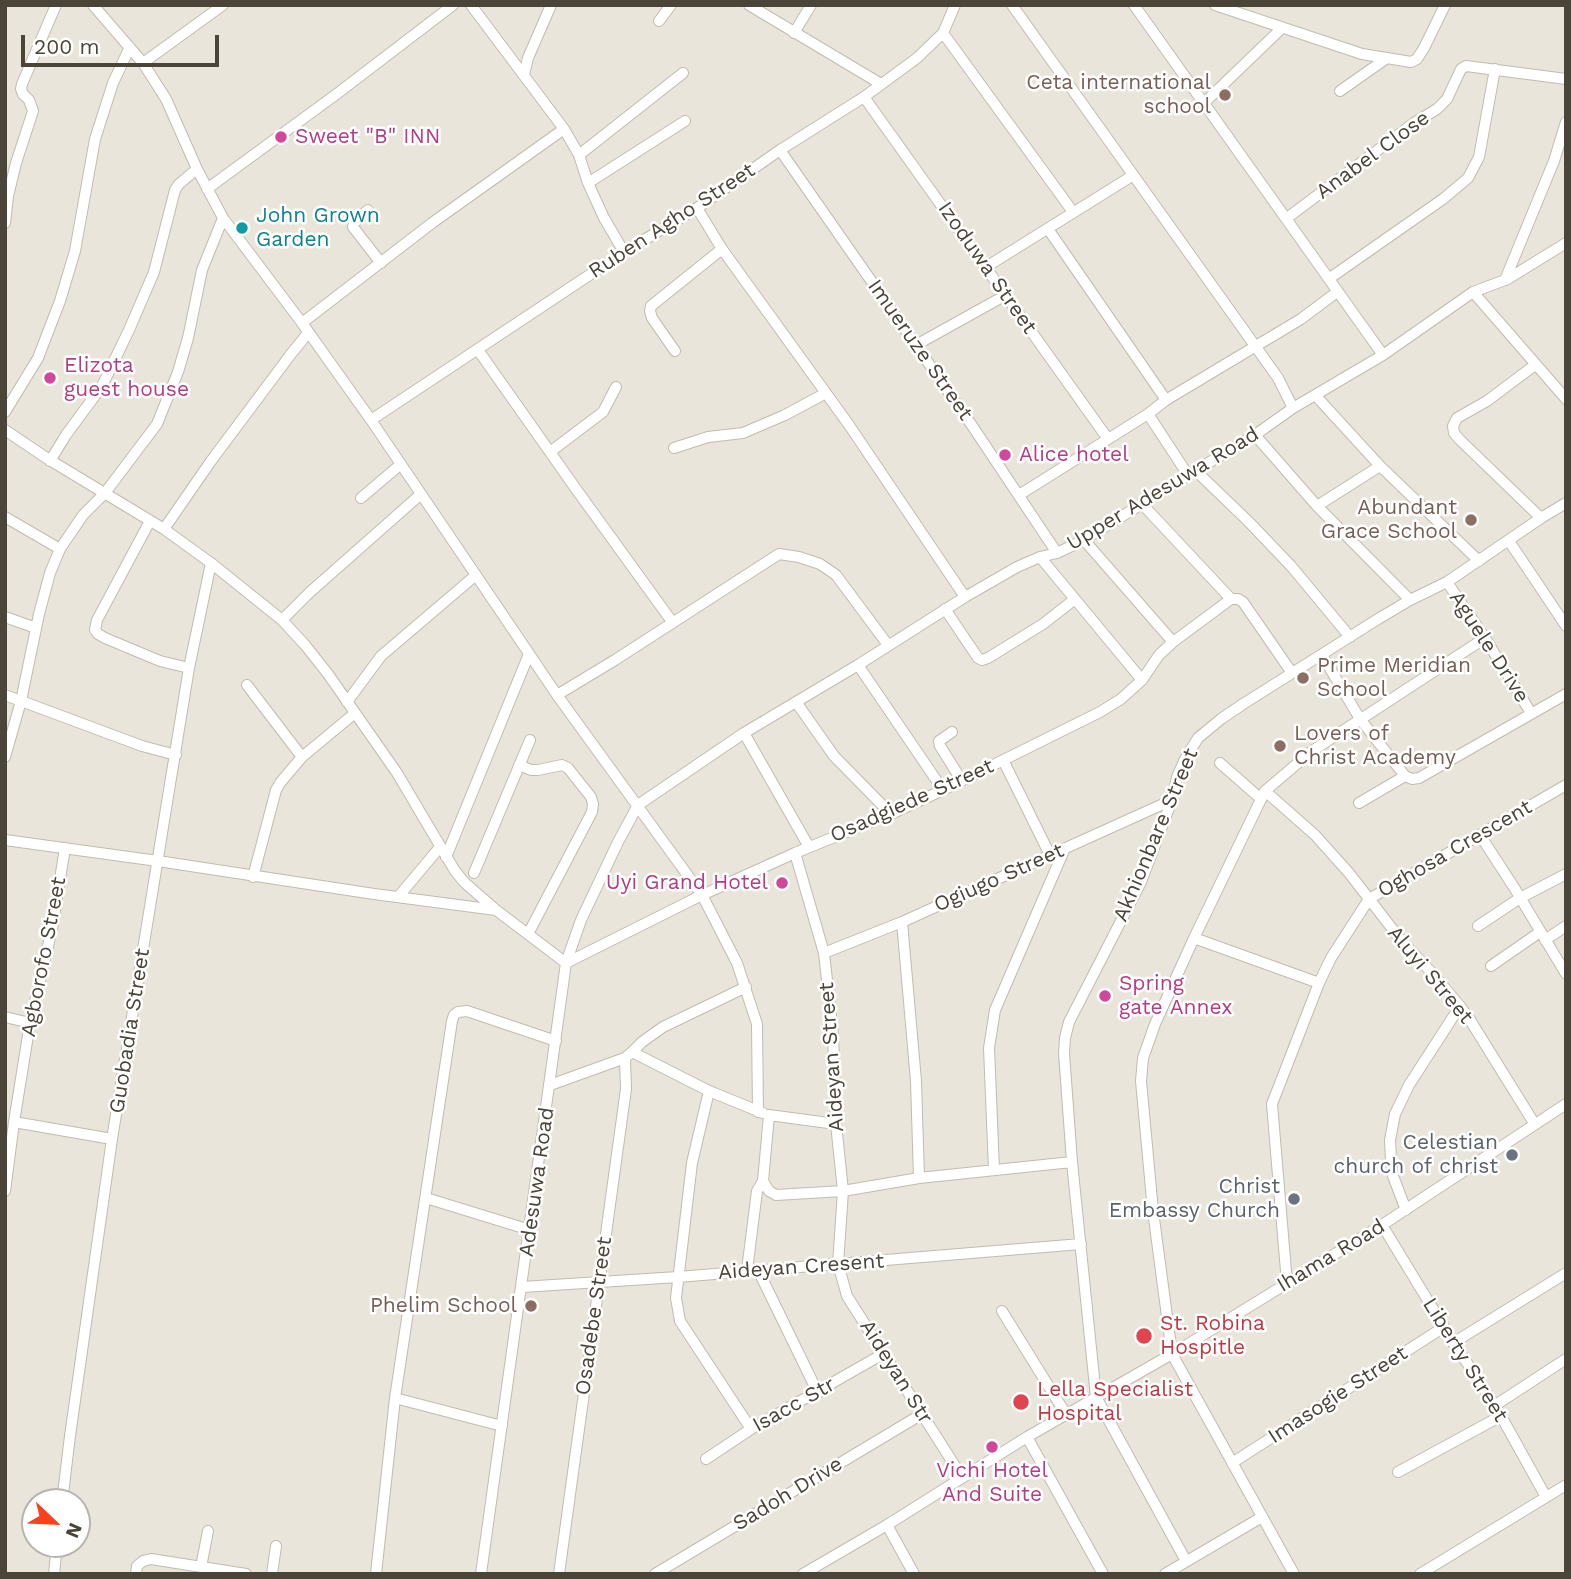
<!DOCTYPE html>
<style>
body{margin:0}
#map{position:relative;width:1571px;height:1579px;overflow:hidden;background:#f6f3ec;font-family:"Work Sans",sans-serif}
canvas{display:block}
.frame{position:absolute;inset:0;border:7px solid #4b4439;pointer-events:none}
.north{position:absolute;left:21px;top:1488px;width:70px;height:70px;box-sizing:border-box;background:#fff;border:2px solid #b7b4b0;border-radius:50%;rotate:113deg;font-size:19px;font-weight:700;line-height:28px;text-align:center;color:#4b4439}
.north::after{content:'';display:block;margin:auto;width:24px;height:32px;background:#fc3f1d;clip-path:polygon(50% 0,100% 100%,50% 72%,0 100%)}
.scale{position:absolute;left:21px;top:35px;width:198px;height:32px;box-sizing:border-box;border:4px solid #4b4439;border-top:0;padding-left:9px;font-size:21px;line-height:24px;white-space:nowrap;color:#4b4439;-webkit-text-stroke:5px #fff;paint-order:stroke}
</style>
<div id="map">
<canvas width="1571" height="1579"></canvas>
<div class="frame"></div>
<div class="north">N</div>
<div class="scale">200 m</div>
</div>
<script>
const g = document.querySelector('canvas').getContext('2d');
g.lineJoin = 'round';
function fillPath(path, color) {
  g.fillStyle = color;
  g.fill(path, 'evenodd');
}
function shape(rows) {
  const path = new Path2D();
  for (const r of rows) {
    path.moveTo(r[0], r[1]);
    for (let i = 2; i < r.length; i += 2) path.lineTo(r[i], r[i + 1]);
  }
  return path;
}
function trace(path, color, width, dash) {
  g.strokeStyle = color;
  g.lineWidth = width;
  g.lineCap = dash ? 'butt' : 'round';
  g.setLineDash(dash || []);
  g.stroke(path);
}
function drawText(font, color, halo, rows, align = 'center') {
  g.font = font + ' "Work Sans",sans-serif';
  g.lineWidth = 5;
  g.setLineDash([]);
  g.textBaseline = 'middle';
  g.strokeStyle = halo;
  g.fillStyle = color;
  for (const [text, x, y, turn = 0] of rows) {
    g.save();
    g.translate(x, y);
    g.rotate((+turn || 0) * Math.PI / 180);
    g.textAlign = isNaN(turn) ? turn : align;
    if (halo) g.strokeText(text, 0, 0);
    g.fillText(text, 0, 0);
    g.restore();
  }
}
fillPath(shape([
 [5,5,1566,5,1566,1574,5,1574],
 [35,1502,77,1502,77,1544,35,1544]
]), '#eae5da');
const minor = shape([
 [93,5,143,63,166,99,197,169,223,218,302,323,371,420,557,695,702,895,737,963,757,1024,758,1112],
 [471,5,564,129,579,155,588,183,604,218,624,252],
 [749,5,881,84],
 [1012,5,1278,378,1293,408],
 [1134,5,1383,355],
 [1215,5,1362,54,1411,62,1417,59,1424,48,1445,5],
 [659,21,671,5],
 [794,33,811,5],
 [943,33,1073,212],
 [143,63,223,5],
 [524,75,528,58,551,5],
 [1340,91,1387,58],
 [864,97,1108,439],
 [1204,103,1282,28],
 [780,150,973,427,1057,553],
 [579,155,683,73],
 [588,183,685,121],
 [207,189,338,93,453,5],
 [697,208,722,249,849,425,965,597],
 [368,210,354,223,353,227,381,263],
 [1287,218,1414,123,1437,109,1447,99,1461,69,1466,66,1474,67,1566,79],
 [5,223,8,196,16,163,33,111,29,100,23,94,21,89,22,84,56,5],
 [1048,229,1166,400],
 [986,267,1132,176],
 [1330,278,1443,199,1468,178,1479,157,1495,69],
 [1506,280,1566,243],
 [1473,292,1566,399],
 [302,323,432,223,564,129],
 [916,345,1006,295],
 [478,350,576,489,673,623],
 [675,351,652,318,650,311,651,306,722,249],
 [1535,365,1487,401,1457,418,1453,426,1454,433,1459,439,1541,518],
 [1316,396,1380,466,1479,561],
 [5,412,38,358,60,301,75,251,95,139,113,83,129,49],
 [1148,414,1188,475],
 [371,420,624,252,697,208,780,150,864,97,917,58,943,33,955,5],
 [5,430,48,459,164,529,211,563,282,620,305,645,328,674,397,773,455,871,465,883,496,910,566,963],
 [1255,435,1317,506,1410,600],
 [674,448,708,437,743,433,785,415,826,393],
 [550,452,603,412,616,387],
 [50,461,66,435,102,386,129,330,154,272,175,190,179,184,197,169],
 [1196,471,1249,522,1291,566,1350,637],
 [1019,495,1148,414,1166,400,1301,319,1337,292],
 [361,498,401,464],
 [1143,505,1231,599,1238,599,1243,602,1292,673],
 [1317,506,1380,466],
 [5,517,60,549],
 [150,521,97,620,95,630,98,634,105,638,160,661,189,668],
 [164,529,211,461,291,354,308,333],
 [1084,540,1173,642],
 [1509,541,1566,626],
 [1040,557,1142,680],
 [1447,582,1485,638,1531,713],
 [945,609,978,658,982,660,988,658,1043,624,1075,599],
 [5,617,36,628],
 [282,620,309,593,421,494],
 [1322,655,1360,719,1405,776,1412,779,1419,778,1566,694],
 [858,665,943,790],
 [247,685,302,757],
 [5,695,142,746,176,755],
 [557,695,615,660,779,554,799,557,820,564,836,575,888,645],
 [347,702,381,656,476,575],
 [796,702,834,756,891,814],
 [952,732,939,741,940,746,962,781],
 [744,733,809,847],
 [5,757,21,701,39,614,50,573,60,549,83,515,105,493,157,424,178,372,188,338,202,270,223,218],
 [1003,760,1050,855],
 [1220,763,1261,799],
 [519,765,531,770,538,770,562,765,568,768,591,797,593,804,592,812,528,934],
 [1265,791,1315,835,1349,873,1401,940,1433,974,1460,1006,1470,1020,1534,1123],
 [1359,803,1405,776],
 [1480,835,1515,889,1566,974],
 [5,840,158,861,374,894,496,910],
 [795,853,824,953,833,1034,836,1124,843,1191,838,1264,847,1296,962,1477],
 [446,857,529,654],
 [474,873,530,740],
 [253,877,276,790,280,783,302,757,355,713],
 [398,897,440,847],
 [902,922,916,1081,919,1178],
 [1478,926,1520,898,1566,874],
 [1194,938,1319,983],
 [1545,940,1566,926],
 [824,953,902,922,1172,800],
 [566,963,702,895,795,853,891,814,943,790,1100,712,1121,699,1142,680,1159,655,1173,642,1231,599],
 [1491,966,1540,932],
 [5,1017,30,1023],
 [632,1052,642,1042,663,1027,746,987],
 [550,1085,625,1058,632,1052,709,1091,763,1113],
 [709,1091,692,1163,676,1298,680,1321,751,1429],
 [14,1122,112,1139],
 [836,1124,769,1115,763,1181,769,1191,776,1195,843,1191,919,1178,1072,1162],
 [994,1170,989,1048,995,1010,1065,848],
 [5,1191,14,1122,30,1023,52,929,65,848],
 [426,1198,530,1230],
 [1406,1210,1393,1176,1391,1160,1390,1140,1395,1114,1409,1085,1460,1006],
 [1382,1225,1444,1327,1501,1416,1546,1497],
 [747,1270,757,1191,763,1181],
 [758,1270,818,1393],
 [1287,1283,1272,1104,1319,983,1331,958,1369,899,1566,785],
 [522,1287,678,1277,1081,1244],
 [1002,1311,1067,1416],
 [1453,1343,1566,1273],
 [395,1398,502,1426],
 [1494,1406,1566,1359],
 [1027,1437,1103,1574],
 [706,1459,751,1429,883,1354],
 [1232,1463,1444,1327],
 [1398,1472,1501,1416],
 [62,1502,70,1436,112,1139,189,668,211,563],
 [887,1525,914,1574],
 [1186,1561,1096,1397,1072,1162,1064,1053,1065,1038,1069,1022,1141,882,1172,800,1177,777,1185,759,1198,738,1221,719,1243,704,1378,619,1410,600,1447,582,1541,518,1566,503],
 [201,1567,208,1531],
 [54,1574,57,1544],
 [136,1574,137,1566,143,1561,151,1559,246,1574],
 [272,1574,276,1546],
 [376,1574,395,1398,452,1021,454,1015,458,1012,467,1011,556,1041],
 [481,1574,566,963,581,920,618,842,638,805,744,733,858,665,965,597,1017,567,1040,557,1057,553,1084,540,1188,475,1255,435,1293,408,1383,355,1473,292,1505,280,1554,161,1566,122],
 [559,1574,626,1089,625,1058],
 [655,1574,922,1414],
 [803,1574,887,1525,1027,1437,1172,1354,1382,1225,1566,1104],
 [1165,1574,1262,1517],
 [1294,1574,1172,1354,1153,1211,1141,1081,1143,1058,1155,1024,1194,938,1265,791,1312,751,1485,638],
 [1420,1574,1566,1485]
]);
trace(minor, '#c2bbae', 12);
trace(minor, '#fff', 10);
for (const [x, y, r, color] of [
 [1225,95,7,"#8d6e63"],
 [281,137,7,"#d1479c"],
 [242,228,7,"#0f9aa8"],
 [50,378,7,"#d1479c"],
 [1005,455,7,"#d1479c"],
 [1471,520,7,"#8d6e63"],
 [1303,678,7,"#8d6e63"],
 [1280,746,7,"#8d6e63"],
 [782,883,7,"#d1479c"],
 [1105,996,7,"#d1479c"],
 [1512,1155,7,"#6b7280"],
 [1294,1199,7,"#6b7280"],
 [531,1306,7,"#8d6e63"],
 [1144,1336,9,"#e0444e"],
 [1021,1402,9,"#e0444e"],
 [992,1447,7,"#d1479c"]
]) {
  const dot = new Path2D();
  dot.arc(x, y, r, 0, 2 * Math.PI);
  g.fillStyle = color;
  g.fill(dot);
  trace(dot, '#fff', 2.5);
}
drawText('21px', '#785e54', '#fff', [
 ["Ceta international",1211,83],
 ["school",1211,107],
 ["Abundant",1457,508],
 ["Grace School",1457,532],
 ["Prime Meridian",1317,666,"left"],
 ["School",1317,690,"left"],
 ["Lovers of",1294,734,"left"],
 ["Christ Academy",1294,758,"left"],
 ["Phelim School",517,1306]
], 'right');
drawText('21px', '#b23c85', '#fff', [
 ["Sweet \"B\" INN",295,137],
 ["Elizota",64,366],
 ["guest house",64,390],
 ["Alice hotel",1019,455],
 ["Uyi Grand Hotel",768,883,"right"],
 ["Spring",1119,984],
 ["gate Annex",1119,1008],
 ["Vichi Hotel",992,1471,"center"],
 ["And Suite",992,1495,"center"]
], 'left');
drawText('21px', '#4b4439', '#fff', [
 ["Anabel Close",1373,155,-36],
 ["Ruben Agho Street",672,221,-33],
 ["Izoduwa Street",987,268,55],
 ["Imueruze Street",920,350,55],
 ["Upper Adesuwa Road",1163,489,-31],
 ["Aguele Drive",1489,647,57],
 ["Osadgiede Street",912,801,-24],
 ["Akhionbare Street",1156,835,-67],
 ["Oghosa Crescent",1455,849,-30],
 ["Ogiugo Street",999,878,-24],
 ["Agborofo Street",44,957,-79],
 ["Aluyi Street",1430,975,50],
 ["Guobadia Street",130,1031,-81],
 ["Aideyan Street",832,1057,-94],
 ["Adesuwa Road",537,1182,-82],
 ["Ihama Road",1331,1256,-31],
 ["Aideyan Cresent",801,1267,-4],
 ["Osadebe Street",594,1316,-82],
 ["Liberty Street",1465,1360,58],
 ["Aideyan Str",896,1372,58],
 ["Imasogie Street",1338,1395,-33],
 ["Isacc Str",794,1405,-29],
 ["Sadoh Drive",788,1494,-31]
]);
drawText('21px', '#0d838f', '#fff', [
 ["John Grown",256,216],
 ["Garden",256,240]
], 'left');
drawText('21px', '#5b616d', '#fff', [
 ["Celestian",1498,1143],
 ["church of christ",1498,1167],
 ["Christ",1280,1187],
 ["Embassy Church",1280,1211]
], 'right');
drawText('21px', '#be3a42', '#fff', [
 ["St. Robina",1160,1324],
 ["Hospitle",1160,1348],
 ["Lella Specialist",1037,1390],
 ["Hospital",1037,1414]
], 'left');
</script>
